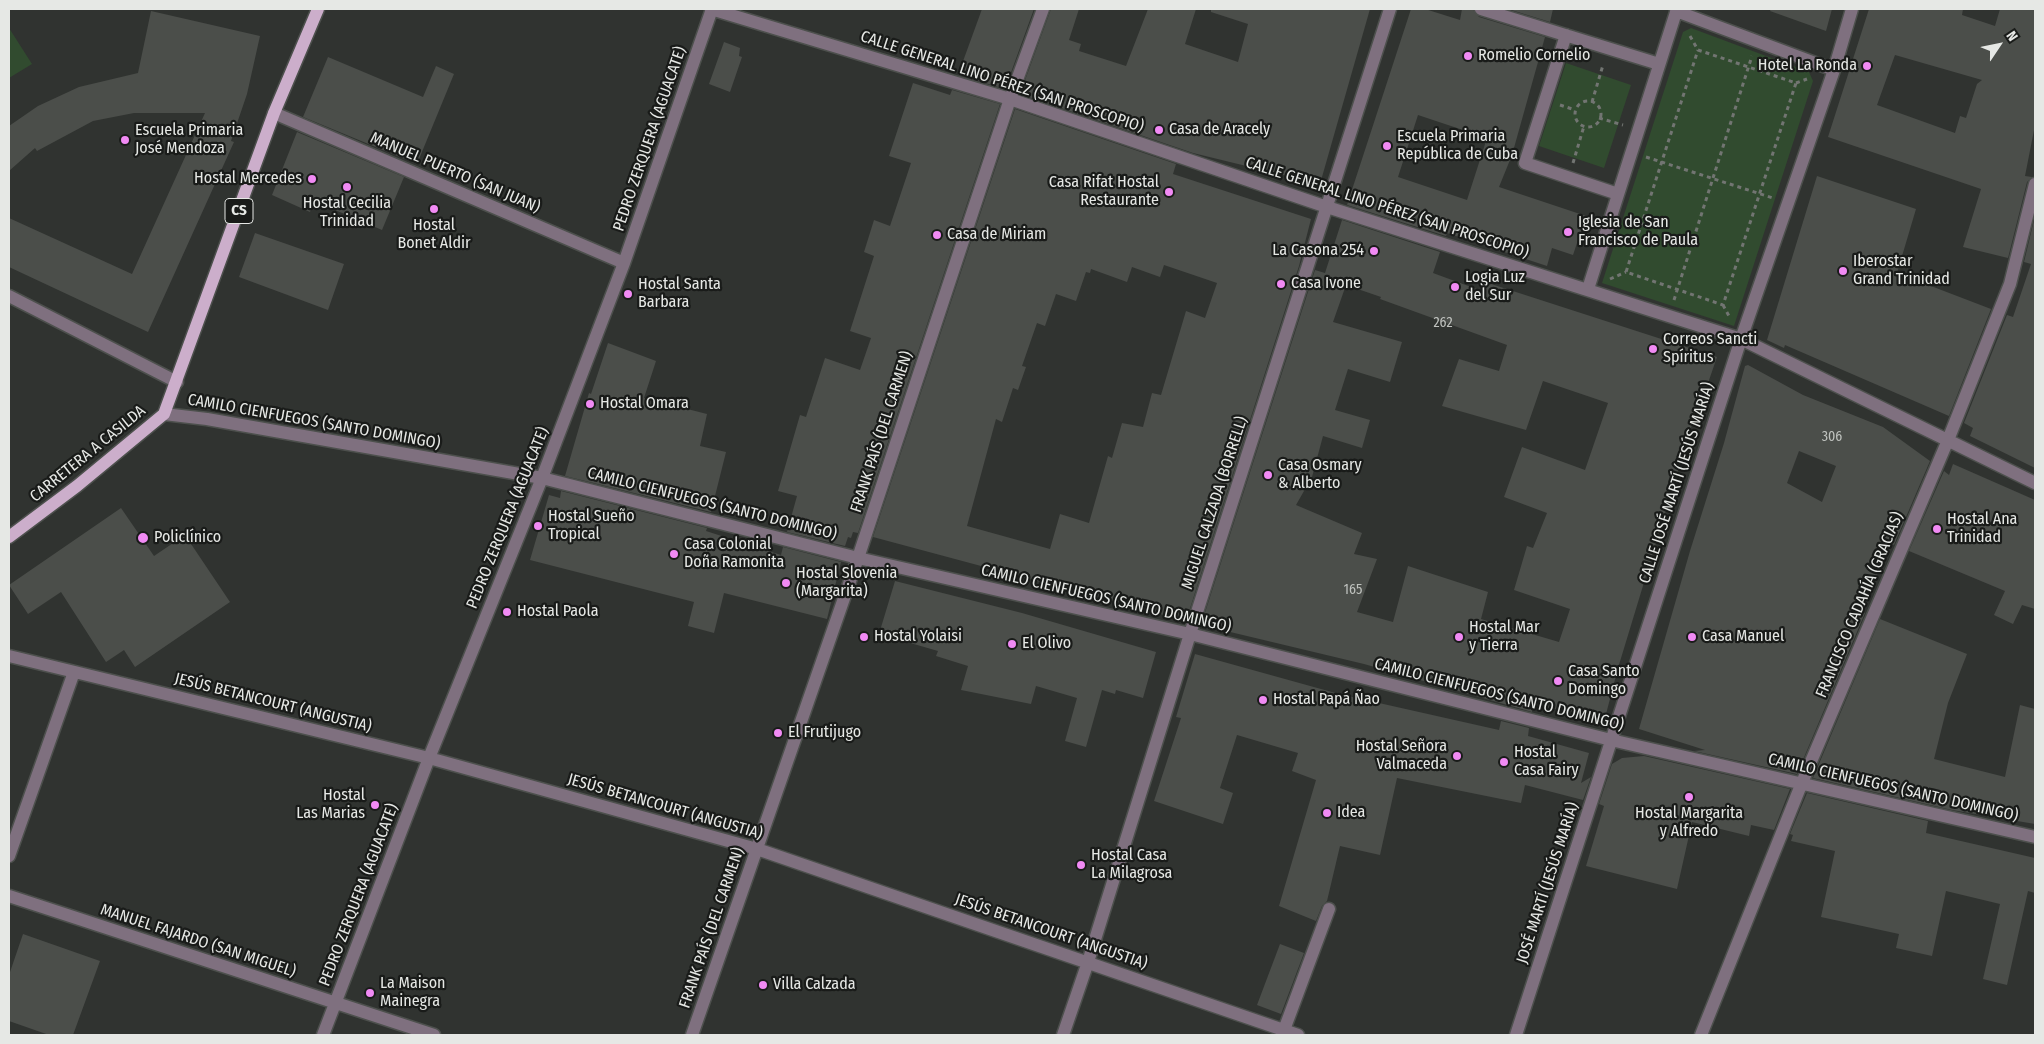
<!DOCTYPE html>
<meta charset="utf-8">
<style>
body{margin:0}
#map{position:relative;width:2044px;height:1044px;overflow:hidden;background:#303330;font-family:"Fira Sans Condensed",sans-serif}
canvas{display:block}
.frame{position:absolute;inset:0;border:10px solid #e6e8e5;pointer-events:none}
.north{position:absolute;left:1974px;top:20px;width:50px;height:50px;-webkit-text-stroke:4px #191b19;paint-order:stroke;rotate:56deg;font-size:14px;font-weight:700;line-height:20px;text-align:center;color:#e6e8e5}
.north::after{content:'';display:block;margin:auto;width:18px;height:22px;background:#e6e8e5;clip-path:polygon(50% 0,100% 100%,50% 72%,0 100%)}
</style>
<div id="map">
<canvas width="2044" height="1044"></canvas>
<div class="frame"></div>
<div class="north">N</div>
</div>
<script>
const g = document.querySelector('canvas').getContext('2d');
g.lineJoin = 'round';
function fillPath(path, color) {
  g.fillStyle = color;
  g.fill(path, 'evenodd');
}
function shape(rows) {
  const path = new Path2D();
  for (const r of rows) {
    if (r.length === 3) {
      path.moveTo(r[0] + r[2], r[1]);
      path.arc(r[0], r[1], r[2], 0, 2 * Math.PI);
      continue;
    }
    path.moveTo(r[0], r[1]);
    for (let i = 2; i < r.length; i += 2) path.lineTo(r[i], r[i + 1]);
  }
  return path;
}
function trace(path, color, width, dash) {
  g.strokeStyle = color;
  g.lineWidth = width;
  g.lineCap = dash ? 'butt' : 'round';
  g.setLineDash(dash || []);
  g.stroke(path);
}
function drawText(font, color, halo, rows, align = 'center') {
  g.font = font + ' "Fira Sans Condensed",sans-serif';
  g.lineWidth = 4.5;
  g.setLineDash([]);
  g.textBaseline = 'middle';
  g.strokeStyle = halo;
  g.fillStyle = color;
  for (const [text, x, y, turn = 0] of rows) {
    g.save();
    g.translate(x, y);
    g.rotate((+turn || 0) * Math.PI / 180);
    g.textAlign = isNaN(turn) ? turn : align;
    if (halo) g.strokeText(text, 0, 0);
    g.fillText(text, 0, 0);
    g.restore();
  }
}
fillPath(shape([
 [9,28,32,64,9,78],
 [1691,28,1809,72,1813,81,1734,326,1602,283,1683,32],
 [1566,63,1631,85,1604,168,1539,146]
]), '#314b2f');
fillPath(shape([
 [982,9,1034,9,1005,89,958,75],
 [1051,9,1079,9,1069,40,1081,44,1079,51,1126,66,1148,9,1196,9,1185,44,1238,62,1248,24,1211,12,1211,9,1370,9,1320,184,1193,153,1020,94],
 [1411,9,1425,9,1460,20,1462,9,1473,9,1479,17,1545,37,1512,155,1499,187,1586,216,1573,255,1552,248,1547,266,1447,233,1446,236,1347,205],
 [1418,115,1487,138,1467,200,1398,177],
 [1508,9,1553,9,1550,22],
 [1771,9,1832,9,1826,31,1770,11],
 [1869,9,1963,9,1962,15,1995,26,2000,9,2035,9,2035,125,2025,176,2032,177,2027,182,2008,258,1963,247,1981,189,1828,137],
 [1895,55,1982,80,1977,84,1966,118,1960,116,1955,133,1877,105],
 [151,11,260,36,247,94,231,141,234,142,148,332,9,267,9,218,132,274,205,113,134,113,93,121,37,151,35,148,9,171,9,126,38,106,79,87,138,73],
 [724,42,740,48,739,56,742,57,730,92,709,84],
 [328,57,423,97,436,66,454,74,417,164,303,117],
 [913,83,950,95,952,90,1000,104,858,533,853,532,851,538,848,537,845,546,787,532,797,496,778,491,800,415,806,417,825,358,860,370,871,338,850,331,874,256,864,252,874,220,890,226,911,163,889,156],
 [1015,109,1176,164,1173,174,1311,219,1299,266,1186,621,873,537],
 [1164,265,1217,283,1205,318,1186,311,1161,395,1152,393,1143,427,1122,423,1112,458,1108,456,1089,523,1060,514,1050,549,967,526,996,419,1002,422,1013,388,1018,390,1026,367,1022,366,1037,323,1045,326,1056,294,1076,301,1086,272,1090,273,1091,269,1127,282,1132,267,1160,277],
 [297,132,404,177,382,230,314,201,310,212,272,195],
 [1817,176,1916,209,1897,273,1991,309,1949,416,1785,345,1784,348,1767,340],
 [2035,216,2035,468,1970,436,1973,428,1964,423,2007,315,2013,317,2031,264,2024,262],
 [1342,220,1440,252,1433,273,1482,291,1485,282,1717,357,1696,418,1694,418,1618,668,1605,718,1533,705,1532,712,1364,664,1201,625,1315,270,1325,273],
 [1346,285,1381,297,1380,299,1507,345,1499,371,1459,359,1442,406,1526,430,1543,381,1608,403,1585,470,1522,447,1504,497,1547,513,1533,548,1527,546,1514,590,1570,609,1559,642,1481,619,1488,592,1408,566,1393,622,1357,612,1377,559,1354,554,1362,533,1296,505,1312,477,1323,436,1362,448,1370,420,1335,410,1348,369,1390,382,1402,342,1333,322],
 [255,233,344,264,328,310,239,277],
 [608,343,656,361,644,398,707,414,700,446,726,452,711,512,565,476,589,393,591,394],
 [1748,365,1803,395,1883,427,1930,461,1894,545,1890,543,1862,612,1865,613,1797,774,1694,751,1705,750,1639,729,1690,551,1724,443,1745,366],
 [1799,451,1836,466,1822,502,1787,483],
 [1953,464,2035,500,2035,609,2022,605,2013,624,1994,615,2005,591,1909,551,1944,471,1949,475],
 [561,491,707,528,706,531,781,555,783,547,841,562,827,619,724,593,714,633,688,626,694,602,530,560,549,495,560,498],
 [121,508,154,556,185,535,230,602,135,667,124,650,106,662,61,592,28,614,9,585],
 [895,581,1022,613,1156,652,1143,698,1116,690,1115,694,1102,690,1086,747,1065,741,1077,698,1036,686,1031,704,961,690,968,666,936,656,938,651,879,634],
 [1880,619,1967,654,1948,703,1934,759,2005,777,2020,705,2035,709,2035,824,1952,810,1813,778],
 [1195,654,1339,694,1499,730,1501,721,1529,728,1528,736,1589,753,1581,783,1591,777,1583,800,1525,785,1521,803,1397,778,1380,855,1340,846,1327,901,1322,906,1316,921,1279,906,1316,780,1292,771,1298,753,1237,735,1220,788,1233,793,1223,824,1154,801,1181,718,1176,717],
 [1644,756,1790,789,1774,830,1751,825,1749,836,1692,822,1677,889,1586,866,1604,806,1599,804,1612,764,1622,758],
 [1807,793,1928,821,1926,833,2035,858,2035,893,2028,891,2007,985,1983,979,2000,904,1946,891,1932,956,1896,948,1899,934,1821,917,1835,851,1791,841,1793,835,1790,834],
 [23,934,100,961,73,1035,49,1035,9,1021,9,975],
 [1280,944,1304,953,1281,1014,1257,1005]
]), '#4b4e4a');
const minor = shape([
 [711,9,1010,99,1327,207,1741,339,2035,483],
 [1481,9,1659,64],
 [1676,11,1834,70],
 [1566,35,1525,163,1618,194],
 [274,113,624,263],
 [1588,289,1677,9],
 [9,296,177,382],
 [164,414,207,419,542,478,858,558,1190,634,1611,740,2035,837],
 [9,656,429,758,757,849,1298,1035],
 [9,856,74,672],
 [9,896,434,1035],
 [1284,1030,1329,909],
 [323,1035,429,758,542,478,624,263,712,9],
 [692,1035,858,558,1010,99,1043,9],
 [1063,1035,1088,962,1190,634,1390,9],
 [1516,1035,1741,339,1834,70,1852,9],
 [1701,1035,1801,785,1948,440,2010,284,2035,184]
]);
const major = shape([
 [9,537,77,486,164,414,274,113,318,9]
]);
trace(minor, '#4d504d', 15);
trace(major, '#4d504d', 15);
trace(shape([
 [1690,36,1698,50,1796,83,1723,305,1626,272,1698,50],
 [1796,83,1807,79],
 [1588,114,13],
 [1592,102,1603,65],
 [1560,105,1575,110],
 [1599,118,1623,125],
 [1646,157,1773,198],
 [1573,163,1584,126],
 [1610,279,1626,272],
 [1674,300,1752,56],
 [1723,305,1730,318]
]), '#727572', 3, [4, 4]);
trace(minor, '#7f707f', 12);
trace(major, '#ccaecb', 12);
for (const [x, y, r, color] of [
 [1468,56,5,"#f18af4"],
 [1867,66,5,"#f18af4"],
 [1159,130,5,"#f18af4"],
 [125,140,5,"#f18af4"],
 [1387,146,5,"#f18af4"],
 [312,179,5,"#f18af4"],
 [347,187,5,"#f18af4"],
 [1169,192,5,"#f18af4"],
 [434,209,5,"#f18af4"],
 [1568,232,5,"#f18af4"],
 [937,235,5,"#f18af4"],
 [1374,251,5,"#f18af4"],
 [1843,271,5,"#f18af4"],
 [1281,284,5,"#f18af4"],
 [1455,287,5,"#f18af4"],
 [628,294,5,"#f18af4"],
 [1653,349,5,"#f18af4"],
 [590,404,5,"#f18af4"],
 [1268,475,5,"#f18af4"],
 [538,526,5,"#f18af4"],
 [1937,529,5,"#f18af4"],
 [143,538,6,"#f18af4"],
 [674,554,5,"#f18af4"],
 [786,583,5,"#f18af4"],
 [507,612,5,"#f18af4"],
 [864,637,5,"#f18af4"],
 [1459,637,5,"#f18af4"],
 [1692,637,5,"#f18af4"],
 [1012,644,5,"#f18af4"],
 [1558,681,5,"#f18af4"],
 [1263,700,5,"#f18af4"],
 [778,733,5,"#f18af4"],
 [1457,756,5,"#f18af4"],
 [1504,762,5,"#f18af4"],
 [1689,797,5,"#f18af4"],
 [375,805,5,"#f18af4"],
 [1327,813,5,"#f18af4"],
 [1081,865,5,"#f18af4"],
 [763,985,5,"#f18af4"],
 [370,993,5,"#f18af4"]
]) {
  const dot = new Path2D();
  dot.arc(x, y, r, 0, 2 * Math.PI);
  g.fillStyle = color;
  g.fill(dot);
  trace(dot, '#191b19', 2);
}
drawText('14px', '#bfc2be', null, [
 ["262",1443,323],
 ["306",1832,437],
 ["165",1353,590]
]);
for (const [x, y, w] of [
 [239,211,28]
]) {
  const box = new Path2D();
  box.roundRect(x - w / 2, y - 12.5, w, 25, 4);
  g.fillStyle = '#191b19';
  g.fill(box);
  trace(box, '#e6e8e5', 1);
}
drawText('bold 15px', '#e6e8e5', null, [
 ["CS",239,211]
]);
drawText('16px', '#e6e8e5', '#191b19', [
 ["Romelio Cornelio",1478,56],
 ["Hotel La Ronda",1857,66,"right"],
 ["Casa de Aracely",1169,130],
 ["Escuela Primaria",135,131],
 ["José Mendoza",135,149],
 ["Escuela Primaria",1397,137],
 ["República de Cuba",1397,155],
 ["Hostal Mercedes",302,179,"right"],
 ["Casa Rifat Hostal",1159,183,"right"],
 ["Restaurante",1159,201,"right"],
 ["Hostal Cecilia",347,204,"center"],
 ["Trinidad",347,222,"center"],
 ["Iglesia de San",1578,223],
 ["Francisco de Paula",1578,241],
 ["Hostal",434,226,"center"],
 ["Bonet Aldir",434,244,"center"],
 ["Casa de Miriam",947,235],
 ["La Casona 254",1364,251,"right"],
 ["Iberostar",1853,262],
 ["Grand Trinidad",1853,280],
 ["Logia Luz",1465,278],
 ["del Sur",1465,296],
 ["Casa Ivone",1291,284],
 ["Hostal Santa",638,285],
 ["Barbara",638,303],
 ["Correos Sancti",1663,340],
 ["Spíritus",1663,358],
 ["Hostal Omara",600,404],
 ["Casa Osmary",1278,466],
 ["& Alberto",1278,484],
 ["Hostal Sueño",548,517],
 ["Tropical",548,535],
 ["Hostal Ana",1947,520],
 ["Trinidad",1947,538],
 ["Policlínico",154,538],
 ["Casa Colonial",684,545],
 ["Doña Ramonita",684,563],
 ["Hostal Slovenia",796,574],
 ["(Margarita)",796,592],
 ["Hostal Paola",517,612],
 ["Hostal Mar",1469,628],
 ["y Tierra",1469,646],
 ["Hostal Yolaisi",874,637],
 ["Casa Manuel",1702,637],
 ["El Olivo",1022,644],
 ["Casa Santo",1568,672],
 ["Domingo",1568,690],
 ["Hostal Papá Ñao",1273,700],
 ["El Frutijugo",788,733],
 ["Hostal Señora",1447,747,"right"],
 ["Valmaceda",1447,765,"right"],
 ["Hostal",1514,753],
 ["Casa Fairy",1514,771],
 ["Hostal",365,796,"right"],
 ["Las Marias",365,814,"right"],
 ["Idea",1337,813],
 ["Hostal Margarita",1689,814,"center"],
 ["y Alfredo",1689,832,"center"],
 ["Hostal Casa",1091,856],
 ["La Milagrosa",1091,874],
 ["La Maison",380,984],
 ["Mainegra",380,1002],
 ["Villa Calzada",773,985]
], 'left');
drawText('16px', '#e6e8e5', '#191b19', [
 ["CALLE GENERAL LINO PÉREZ (SAN PROSCOPIO)",1002,82,18],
 ["PEDRO ZERQUERA (AGUACATE)",650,139,-71],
 ["MANUEL PUERTO (SAN JUAN)",455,173,23],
 ["CALLE GENERAL LINO PÉREZ (SAN PROSCOPIO)",1387,208,18],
 ["CAMILO CIENFUEGOS (SANTO DOMINGO)",314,422,10],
 ["FRANK PAÍS (DEL CARMEN)",882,432,-72],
 ["CARRETERA A CASILDA",88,454,-39],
 ["CALLE JOSÉ MARTÍ (JESÚS MARÍA)",1677,483,-72],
 ["MIGUEL CALZADA (BORRELL)",1215,503,-72],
 ["CAMILO CIENFUEGOS (SANTO DOMINGO)",712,504,14],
 ["PEDRO ZERQUERA (AGUACATE)",508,518,-68],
 ["CAMILO CIENFUEGOS (SANTO DOMINGO)",1106,599,13],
 ["FRANCISCO CADAHÍA (GRACIAS)",1860,605,-67],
 ["CAMILO CIENFUEGOS (SANTO DOMINGO)",1499,695,14],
 ["JESÚS BETANCOURT (ANGUSTIA)",273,703,14],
 ["CAMILO CIENFUEGOS (SANTO DOMINGO)",1893,788,13],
 ["JESÚS BETANCOURT (ANGUSTIA)",665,807,16],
 ["JOSÉ MARTÍ (JESÚS MARÍA)",1548,883,-72],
 ["PEDRO ZERQUERA (AGUACATE)",359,895,-69],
 ["FRANK PAÍS (DEL CARMEN)",712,928,-71],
 ["JESÚS BETANCOURT (ANGUSTIA)",1051,932,19],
 ["MANUEL FAJARDO (SAN MIGUEL)",198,941,18]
]);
</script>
